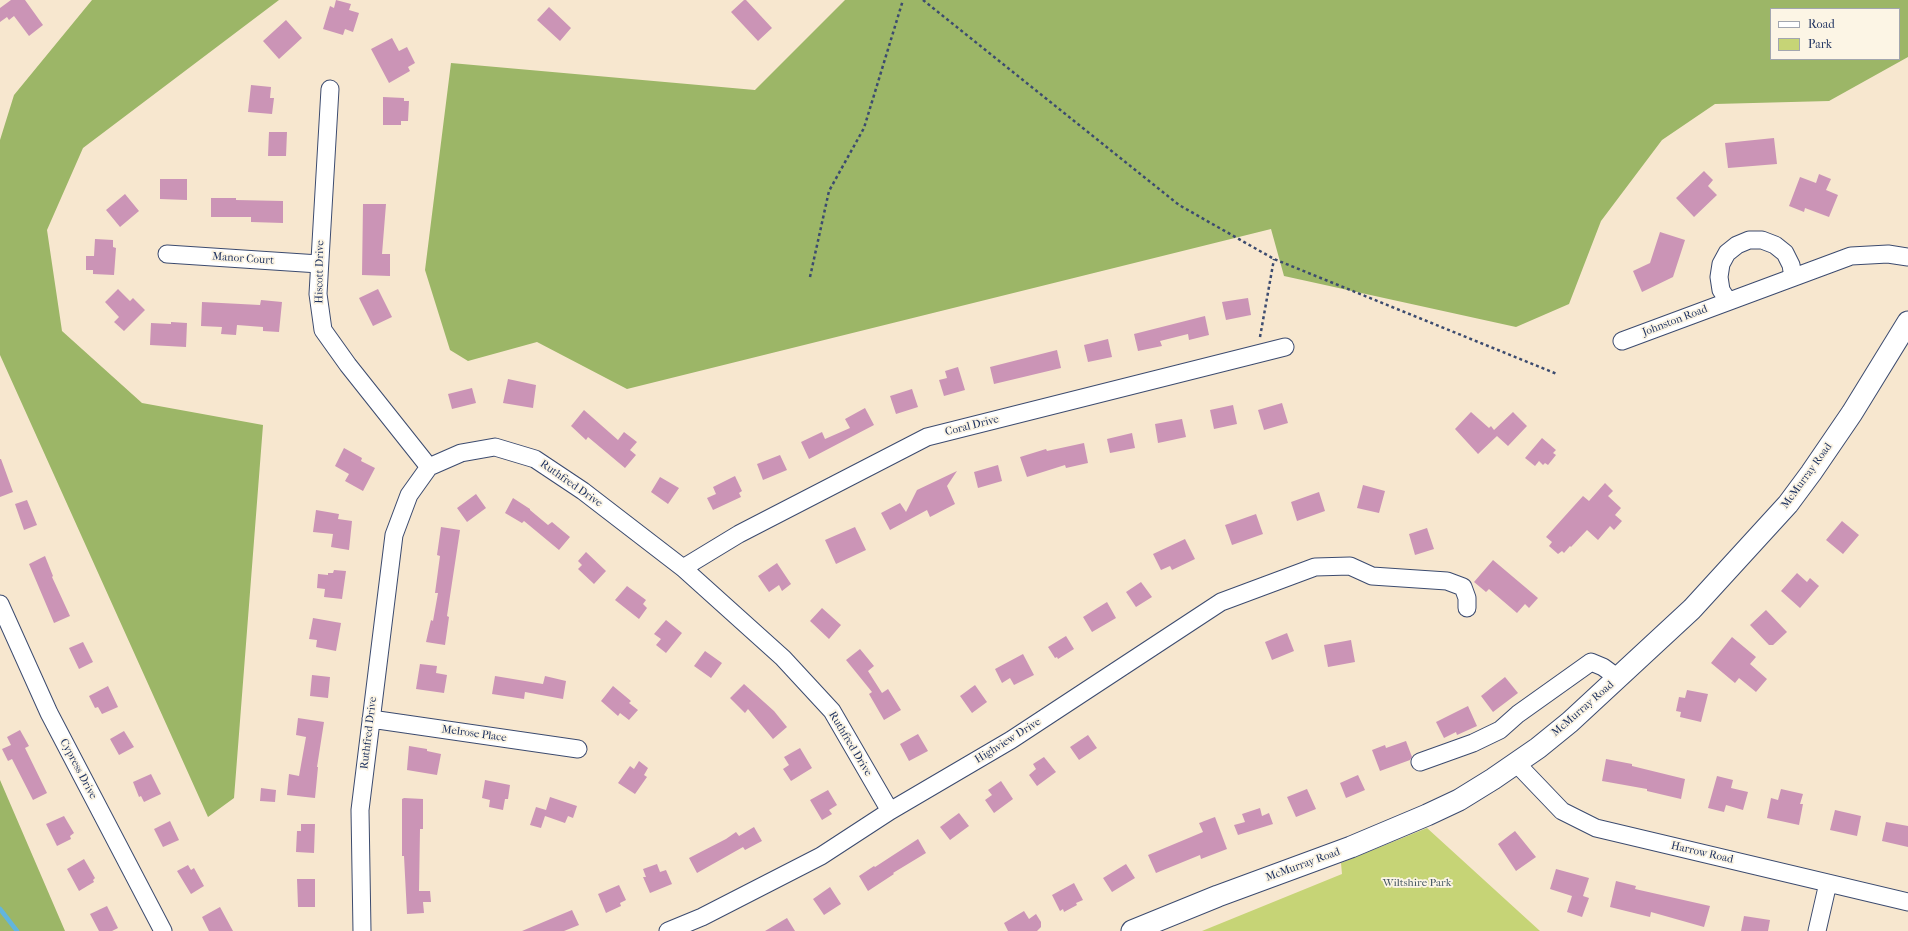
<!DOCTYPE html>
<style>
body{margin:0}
#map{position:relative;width:1908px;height:931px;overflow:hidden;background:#f7e7cf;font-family:"IM FELL French Canon",serif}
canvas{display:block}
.legend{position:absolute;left:1770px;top:8px;width:130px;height:52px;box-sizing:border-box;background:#fcf5e5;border:1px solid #a2a6af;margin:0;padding:5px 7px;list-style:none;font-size:12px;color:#1b2f5e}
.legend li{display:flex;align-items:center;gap:8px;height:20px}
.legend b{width:20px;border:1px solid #a2a6af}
</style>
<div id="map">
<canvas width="1908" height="931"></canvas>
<ul class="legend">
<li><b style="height:5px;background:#fff"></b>Road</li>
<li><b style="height:11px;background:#c6d476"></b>Park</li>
</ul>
</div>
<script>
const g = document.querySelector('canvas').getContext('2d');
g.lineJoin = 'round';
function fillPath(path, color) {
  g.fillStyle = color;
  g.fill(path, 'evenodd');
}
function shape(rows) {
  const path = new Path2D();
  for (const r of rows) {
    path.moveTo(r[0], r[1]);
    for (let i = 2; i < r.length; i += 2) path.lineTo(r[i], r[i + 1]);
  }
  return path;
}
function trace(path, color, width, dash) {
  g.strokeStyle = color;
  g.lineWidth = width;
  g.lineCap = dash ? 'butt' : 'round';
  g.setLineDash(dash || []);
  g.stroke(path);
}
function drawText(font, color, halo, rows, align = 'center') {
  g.font = font + ' "IM FELL French Canon",serif';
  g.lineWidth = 3.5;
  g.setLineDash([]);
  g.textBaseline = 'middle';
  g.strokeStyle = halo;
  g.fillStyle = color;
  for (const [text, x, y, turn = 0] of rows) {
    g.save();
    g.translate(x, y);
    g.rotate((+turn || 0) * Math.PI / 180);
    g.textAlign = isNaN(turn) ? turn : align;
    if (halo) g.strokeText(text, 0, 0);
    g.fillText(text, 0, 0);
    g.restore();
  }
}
fillPath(shape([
 [1427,828,1540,931,1202,931,1342,874,1341,863]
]), '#c6d476');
fillPath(shape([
 [92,0,279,0,83,148,47,230,62,331,142,403,263,425,234,798,208,817,0,355,0,140,14,95],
 [845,0,1908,0,1908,57,1829,101,1715,104,1662,140,1601,221,1569,304,1516,327,1284,276,1271,229,627,389,537,342,468,361,450,350,425,270,451,63,755,90],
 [1771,9,1899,9,1899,59,1771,59],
 [0,780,65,931,0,931]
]), '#9cb667');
trace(shape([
 [0,909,17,931]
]), '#62b5de', 4.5);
fillPath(shape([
 [11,0,25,0,43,25,29,36,14,16,9,20,7,17,0,22,0,8],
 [336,0,351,4,349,10,359,13,353,32,345,29,343,35,323,29,330,6,334,8],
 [744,0,746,0,772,28,758,41,731,12],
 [549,7,571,28,560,41,537,20],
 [286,20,302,38,279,59,263,41],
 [392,38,399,51,407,47,415,63,408,67,410,71,389,83,371,49],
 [251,85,271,87,270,98,274,98,272,114,248,112],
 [383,97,404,98,404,101,409,101,408,121,401,121,401,125,383,125],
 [269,132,287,132,286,156,268,156],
 [1774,138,1777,164,1728,168,1725,143],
 [1704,171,1713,180,1708,186,1717,195,1694,217,1676,198],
 [1819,174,1831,179,1826,190,1838,195,1829,217,1805,208,1804,212,1789,206,1800,177,1816,183],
 [160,179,187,179,187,200,160,199],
 [125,194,139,211,120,227,106,210],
 [211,198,236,198,236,200,283,201,283,223,251,222,251,217,211,217],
 [363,204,386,204,382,254,390,254,390,276,362,275],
 [1660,232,1685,240,1673,277,1642,292,1633,271,1650,263],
 [95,239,113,240,113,247,116,248,114,275,93,274,93,270,86,270,86,256,94,256],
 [118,289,130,301,133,298,145,310,124,331,114,322,119,317,105,302],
 [378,289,392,317,373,326,359,298],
 [1248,298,1251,315,1226,320,1222,302],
 [261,300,282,302,279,332,263,331,263,327,237,325,236,335,221,334,222,327,201,326,202,302,260,305],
 [1205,316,1209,335,1189,340,1188,334,1160,341,1162,346,1138,351,1134,334],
 [171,322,187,323,186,347,150,345,151,323,171,324],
 [1108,339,1112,357,1088,362,1084,345],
 [1057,350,1061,368,994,384,990,367],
 [958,367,965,390,944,396,939,380,947,378,945,371],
 [508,379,536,385,533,408,503,403],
 [472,388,476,403,452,409,448,394],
 [912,389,918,407,896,414,890,396],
 [1282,403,1288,423,1264,430,1258,410],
 [1233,405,1237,424,1214,429,1210,410],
 [865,408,874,425,809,459,801,442,822,432,825,439,850,428,845,419],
 [584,410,618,440,624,432,637,442,630,450,636,455,625,468,588,437,586,440,571,426],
 [1471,412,1489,428,1491,426,1494,430,1513,412,1527,426,1508,446,1497,436,1478,454,1455,429],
 [1182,419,1186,437,1158,443,1155,424],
 [1132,433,1135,448,1110,453,1107,439],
 [1542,438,1556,450,1553,453,1556,455,1548,465,1545,463,1543,465,1539,461,1535,466,1525,458],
 [1084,443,1088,463,1066,468,1065,465,1027,477,1020,457,1046,449,1047,451],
 [344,448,362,458,361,461,375,468,363,491,345,481,349,474,335,466],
 [780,455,787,470,763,480,757,464],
 [0,459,1,459,13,492,0,497],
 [998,465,1002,481,978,488,974,472],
 [957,471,947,486,955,504,930,517,927,510,890,530,881,513,900,503,906,512,917,490],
 [735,476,742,491,739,493,741,497,713,510,707,498,716,494,713,487],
 [660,477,679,488,668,504,651,492],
 [1605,483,1613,491,1608,496,1621,508,1615,515,1622,521,1614,530,1610,526,1598,540,1587,530,1571,547,1570,546,1564,553,1562,551,1558,554,1549,546,1552,542,1546,537,1583,496,1589,501],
 [1363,485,1385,491,1379,513,1357,508],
 [1319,492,1325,511,1297,521,1291,502],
 [476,494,486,508,467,522,457,508],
 [513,498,530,509,530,510,548,525,552,522,570,537,559,550,524,521,522,523,505,513],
 [27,500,37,525,24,530,15,504],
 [316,510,339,514,338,519,352,521,349,550,331,547,333,534,313,532],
 [1256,514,1263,534,1232,545,1225,525],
 [1842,521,1859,535,1843,554,1826,540],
 [441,527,460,530,447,616,449,617,445,645,426,642,431,620,433,621,438,593,435,593,440,556,437,555],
 [855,527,866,550,836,564,825,540],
 [1427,528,1434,549,1415,555,1409,534],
 [1185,539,1195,559,1172,570,1170,566,1161,570,1153,554],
 [586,552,606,571,594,584,578,569,582,565,578,561],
 [45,556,53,576,52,577,70,616,54,623,29,564],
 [1493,560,1538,598,1529,608,1525,604,1517,613,1489,589,1486,592,1474,582],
 [777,563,791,584,782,591,779,585,769,592,758,576],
 [334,570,346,571,342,599,324,597,325,589,317,588,318,574,328,575,328,573,333,573],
 [1797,573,1807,582,1810,578,1819,586,1800,608,1781,591],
 [1141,582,1152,597,1136,607,1126,592],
 [627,586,646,600,643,604,647,608,639,619,615,600],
 [1107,602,1116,618,1092,632,1083,617],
 [822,608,841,625,829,639,810,621],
 [1766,610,1787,632,1773,645,1769,645,1750,625],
 [313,618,341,623,336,651,316,647,317,640,309,639],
 [666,620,682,633,666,653,656,645,661,639,654,634],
 [1287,633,1294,651,1272,660,1265,642],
 [1066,636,1074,649,1058,659,1057,657,1055,658,1048,647],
 [1732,637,1756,657,1750,664,1767,679,1756,692,1739,678,1735,683,1711,663],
 [1351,640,1355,662,1328,667,1324,645],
 [83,642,93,662,79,669,69,648],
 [860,649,874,666,868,671,882,693,888,689,901,710,884,720,869,694,872,692,846,660],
 [705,651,722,663,711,678,694,666],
 [1023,654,1034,675,1014,685,1010,678,1002,683,995,669],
 [420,664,437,666,436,673,447,675,444,693,416,689],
 [312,675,330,677,328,698,310,696],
 [495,676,543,684,545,676,566,681,563,699,525,692,524,699,492,694],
 [1505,677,1518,693,1493,712,1481,696],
 [744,684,774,711,787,727,773,739,748,709,745,713,730,698],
 [975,685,987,702,972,713,960,696],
 [108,686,118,707,102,714,98,707,95,708,89,696],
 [613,686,631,701,629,703,638,710,629,720,620,713,618,716,601,701],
 [1687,690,1708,694,1701,722,1680,717,1681,712,1676,711,1679,697,1685,698],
 [1468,706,1477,726,1457,735,1456,732,1444,738,1436,722],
 [298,718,324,722,317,767,318,767,315,798,287,795,289,774,299,776,306,737,296,735],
 [20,730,29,746,25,748,47,793,33,800,12,759,8,761,2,749,11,745,7,737],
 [124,731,134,747,119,755,110,739],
 [918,734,928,751,909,761,900,744],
 [1088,735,1097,748,1079,760,1070,747],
 [1406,741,1412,757,1410,760,1380,771,1372,750,1385,745,1386,748],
 [409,746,427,749,427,751,441,754,437,775,407,770],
 [800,748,812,768,791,781,783,769,789,765,784,757],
 [1044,757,1056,772,1037,786,1029,775,1036,769,1033,764],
 [1606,759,1632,764,1632,766,1685,779,1681,799,1647,791,1647,789,1602,781],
 [639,761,648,768,644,775,647,777,635,794,618,783,630,766,634,769],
 [151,774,161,794,144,802,141,796,139,797,133,782],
 [1358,775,1365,790,1346,798,1340,783],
 [1717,776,1733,780,1731,788,1748,792,1743,810,1726,805,1724,812,1708,808],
 [485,780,510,785,508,799,505,799,503,810,489,807,490,800,482,798],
 [1001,781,1013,799,994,813,985,800,992,795,988,790],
 [261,788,276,790,275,802,260,801],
 [1307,789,1316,809,1296,817,1287,797],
 [1781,789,1803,794,1800,804,1803,804,1799,825,1767,818,1771,798,1778,800],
 [828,790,837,805,829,810,832,814,822,820,810,800],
 [550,797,577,806,573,818,568,816,565,823,545,816,541,828,530,825,536,807,546,810],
 [404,798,423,799,423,829,420,829,419,891,430,891,431,902,423,902,424,913,407,914,404,856,402,856,402,799],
 [1260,808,1262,816,1269,813,1273,824,1238,835,1234,825,1245,822,1242,814],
 [1835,810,1861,816,1857,836,1830,830],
 [959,813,969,826,950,840,940,827],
 [64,816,74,833,70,836,71,839,57,846,46,824],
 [1215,817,1227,849,1201,859,1200,855,1156,873,1148,855,1203,832,1199,823],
 [170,821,179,840,163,847,154,829],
 [1886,822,1908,826,1908,847,1882,841],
 [301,824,315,824,314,853,296,852,297,831,301,831],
 [754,827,762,841,745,850,743,847,697,873,689,858,726,839,736,832,739,836],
 [1515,831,1536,857,1516,871,1498,844],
 [918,839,926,853,893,873,894,874,868,891,859,876,874,866,875,867],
 [84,859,95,878,93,880,94,882,79,891,67,869],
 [657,864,660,872,666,870,672,884,650,893,643,877,646,877,643,869],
 [1126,864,1135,878,1112,892,1103,878],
 [188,865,191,870,194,868,204,886,191,894,177,871],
 [1556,869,1589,878,1583,896,1589,898,1582,917,1567,912,1572,896,1550,889],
 [297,879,315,879,315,907,298,907],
 [1616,881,1636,886,1635,889,1710,906,1704,927,1651,912,1650,917,1610,907],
 [1074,883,1083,900,1076,903,1077,905,1064,912,1063,909,1060,911,1052,895],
 [619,885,626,900,620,903,621,906,606,913,598,894],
 [830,887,841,904,824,915,813,899],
 [107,906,118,928,112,931,99,931,90,914],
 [220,907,233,931,209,931,202,917],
 [572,910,579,925,564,931,522,931],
 [1024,911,1029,919,1036,914,1041,922,1041,927,1037,931,1008,931,1004,923],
 [1744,916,1770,920,1768,931,1741,931],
 [787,918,795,931,765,931]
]), '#cb94b6');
const minor = shape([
 [330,89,318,294,323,330,348,365,429,467],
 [167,254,319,264],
 [1728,301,1721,290,1719,277,1721,264,1727,253,1737,245,1749,240,1762,240,1775,245,1785,253,1791,265,1793,277],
 [1622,341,1851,256,1888,254,1908,257],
 [683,568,739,534,927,437,1285,347],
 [0,604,49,713,163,931],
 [371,719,578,749],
 [1420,762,1473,743,1500,730,1518,714,1591,662,1603,667,1618,678],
 [1517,764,1562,811,1596,828,1908,902],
 [362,931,360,810,394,535,409,495,429,467,461,453,495,447,535,459,583,491,683,568,783,658,832,711,890,811],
 [668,931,702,917,821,856,890,811,1011,740,1221,602,1315,567,1350,566,1372,576,1447,581,1463,587,1467,598,1467,608],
 [1817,931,1828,883]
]);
const major = shape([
 [1132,931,1218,896,1351,847,1427,815,1459,800,1493,779,1538,748,1570,722,1692,609,1788,504,1811,473,1852,413,1908,322]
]);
trace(minor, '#3c4b6f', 19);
trace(major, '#3c4b6f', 23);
trace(shape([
 [923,0,1179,205,1274,259,1557,374],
 [810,277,829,191,864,128,903,0],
 [1260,337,1274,259]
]), '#3c4b6f', 2.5, [3, 3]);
trace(minor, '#fff', 17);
trace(major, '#fff', 21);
drawText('11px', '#1b2f5e', '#fcf5e5', [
 ["Manor Court",243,259,4],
 ["Hiscott Drive",320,272,-89],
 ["Johnston Road",1675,321,-21],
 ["Coral Drive",972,426,-14],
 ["McMurray Road",1807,476,-54],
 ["Ruthfred Drive",571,484,35],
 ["McMurray Road",1583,709,-41],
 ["Ruthfred Drive",369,733,-83],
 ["Melrose Place",474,734,8],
 ["Highview Drive",1008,741,-32],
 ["Ruthfred Drive",850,744,59],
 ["Cypress Drive",78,769,62],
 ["Harrow Road",1702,853,13],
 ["McMurray Road",1303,865,-20]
]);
drawText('11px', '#465864', '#fcf5e5', [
 ["Wiltshire Park",1417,883]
]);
</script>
